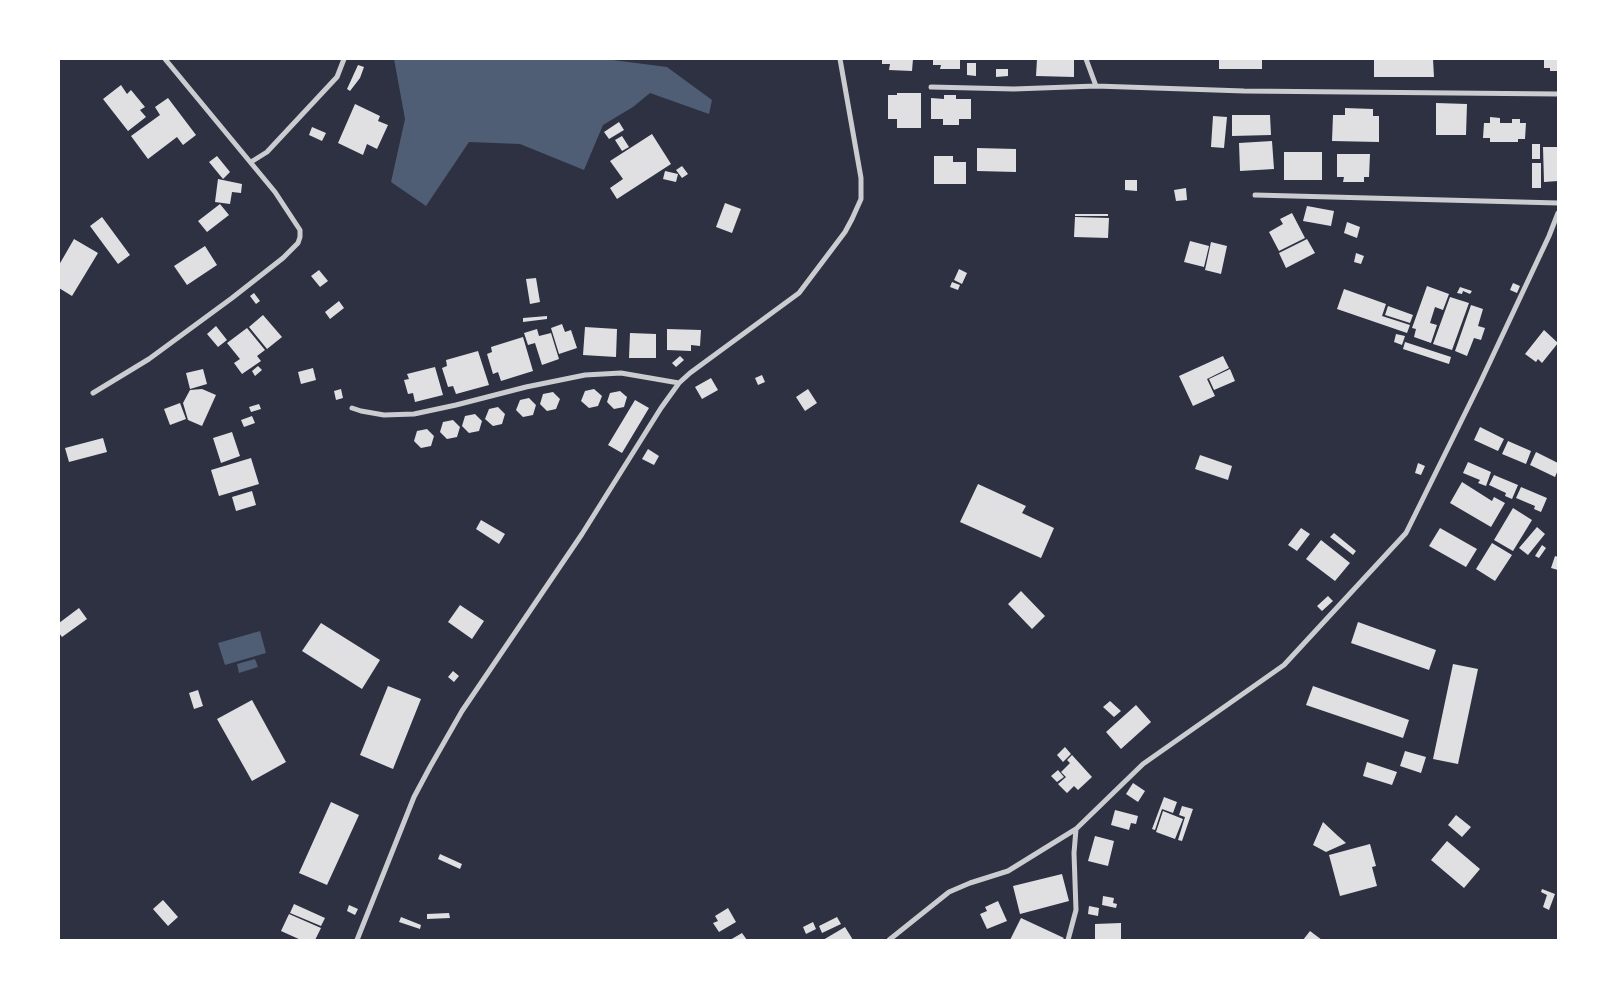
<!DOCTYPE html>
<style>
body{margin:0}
#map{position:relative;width:1617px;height:999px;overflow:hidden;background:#2d3142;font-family:"DejaVu Sans",sans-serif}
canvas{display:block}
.frame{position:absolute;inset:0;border:60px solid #fff;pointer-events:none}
</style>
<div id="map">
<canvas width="1617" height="999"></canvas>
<div class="frame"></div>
</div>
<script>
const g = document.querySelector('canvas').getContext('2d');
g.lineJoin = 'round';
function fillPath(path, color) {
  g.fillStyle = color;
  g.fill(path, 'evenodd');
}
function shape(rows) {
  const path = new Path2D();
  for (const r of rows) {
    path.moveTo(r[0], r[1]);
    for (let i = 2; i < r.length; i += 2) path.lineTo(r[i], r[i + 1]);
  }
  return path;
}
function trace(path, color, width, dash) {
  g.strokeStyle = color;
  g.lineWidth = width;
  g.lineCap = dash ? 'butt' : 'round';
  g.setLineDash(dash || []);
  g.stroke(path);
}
fillPath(shape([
 [394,59,605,59,667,67,712,100,709,114,650,93,633,107,603,125,584,170,520,144,469,142,426,206,391,182,405,119],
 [260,631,266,653,225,665,218,643],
 [255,659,258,667,239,673,237,664]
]), '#4f5d75');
fillPath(shape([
 [882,59,913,59,912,71,889,70,890,64,882,64],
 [933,59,960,59,960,69,940,69,941,65,933,65],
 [1037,59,1074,59,1074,77,1036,76],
 [1219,59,1262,59,1262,69,1219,69],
 [1374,59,1433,59,1434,77,1374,77],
 [1544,59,1558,59,1558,71,1550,71,1550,68,1544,68],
 [967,63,976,63,976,76,967,75],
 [358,65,364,67,360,78,350,91,347,89],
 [996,69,1008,69,1008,76,996,77],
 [121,85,127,94,131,90,145,107,140,110,146,117,128,131,103,99],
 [897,93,921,93,921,128,897,128,897,119,888,119,888,95,897,95],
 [944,95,956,95,956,99,971,99,971,119,959,119,959,125,943,125,943,119,931,119,931,98,944,99],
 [168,98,196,135,183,145,177,137,148,159,131,136,160,115,155,107],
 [1436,103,1467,104,1466,135,1436,135],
 [355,104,380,116,378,121,388,125,377,149,367,144,363,155,338,143],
 [1345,108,1373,109,1373,116,1379,116,1379,142,1332,141,1333,115,1345,115],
 [1232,115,1270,115,1271,135,1232,136],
 [1213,116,1227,117,1224,148,1211,147],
 [1490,117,1500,118,1500,123,1512,123,1512,119,1520,119,1520,123,1526,123,1525,139,1518,139,1518,142,1490,142,1490,138,1483,138,1484,123,1490,123],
 [619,122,624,130,609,139,604,132],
 [312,127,326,133,322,141,309,135],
 [652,134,671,164,617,199,610,188,623,179,610,161],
 [622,136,629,147,622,151,615,140],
 [1272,141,1274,169,1240,171,1239,143],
 [1532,144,1540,144,1540,159,1532,159],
 [1543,147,1558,147,1558,181,1544,182],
 [977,148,1016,149,1016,172,977,171],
 [1284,152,1322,152,1322,180,1284,180],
 [1337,154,1370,154,1369,177,1364,177,1364,182,1343,182,1344,177,1337,177],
 [217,156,230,172,223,179,209,162],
 [934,156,953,156,953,162,966,162,966,184,934,184],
 [1532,163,1541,163,1541,188,1532,188],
 [682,166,688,174,682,178,676,170],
 [665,171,678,174,676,182,663,179],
 [218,179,242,184,241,193,232,192,230,204,215,202],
 [1125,180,1137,180,1137,191,1125,190],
 [1186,188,1187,200,1176,201,1174,190],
 [725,203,741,209,732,233,716,227],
 [220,204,229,215,207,232,198,221],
 [1307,206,1334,211,1331,226,1303,221],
 [1292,213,1305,238,1279,251,1269,232,1283,224,1280,219],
 [1075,214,1108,214,1108,216,1075,216],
 [102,217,130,255,118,264,90,226],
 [1075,217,1109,218,1108,238,1074,237],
 [1347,222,1360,227,1357,238,1344,233],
 [74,239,98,253,72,296,59,288,59,265],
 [1307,239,1315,253,1286,268,1279,253],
 [1190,241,1209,246,1204,267,1184,262],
 [1211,242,1227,246,1221,274,1205,270],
 [205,246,217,265,187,285,174,266],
 [1356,253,1364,256,1361,264,1354,262],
 [959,269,967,273,962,284,954,280],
 [319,270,328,281,320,287,311,276],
 [536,278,540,302,530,304,526,279],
 [952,282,960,285,958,290,950,287],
 [1513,283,1520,286,1517,293,1510,290],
 [1427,286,1449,294,1443,310,1435,307,1430,323,1437,325,1431,343,1414,337,1416,329,1412,328],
 [1460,287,1472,291,1470,294,1463,291,1462,294,1457,293],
 [1344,289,1386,304,1382,316,1410,325,1407,333,1337,309],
 [254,293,260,301,256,304,250,296],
 [1450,297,1469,303,1452,350,1433,344],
 [339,301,344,308,330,319,325,312],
 [1471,305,1483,309,1478,326,1485,328,1481,340,1474,338,1467,356,1455,351],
 [1388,306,1413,315,1410,323,1385,315],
 [263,315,282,337,267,349,249,327],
 [547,316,547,319,523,322,523,318],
 [562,324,565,332,571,330,577,348,559,354,551,328],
 [216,326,227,340,218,347,207,334],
 [585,327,617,329,616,357,583,355],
 [247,328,265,350,257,356,261,361,242,374,234,363,240,359,227,343],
 [537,329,539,336,551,333,559,359,542,365,535,343,528,345,524,333],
 [667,329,701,330,700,346,691,345,691,351,667,350],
 [1544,330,1558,343,1542,363,1538,359,1536,362,1525,354],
 [630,333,656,334,656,358,629,358],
 [1396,334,1405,336,1402,345,1394,342],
 [523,337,533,371,501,381,498,372,493,374,487,354,492,352,491,347],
 [1405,342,1451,357,1449,364,1403,349],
 [478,351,489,385,456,394,453,386,448,387,442,368,447,366,446,360],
 [680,356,684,360,676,367,672,363],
 [1223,356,1229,368,1207,379,1215,396,1193,406,1179,376],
 [258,366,262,370,255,376,252,371],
 [435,367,443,395,415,402,413,393,408,394,404,380,409,379,407,374],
 [313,368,316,380,301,384,298,372],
 [203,369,207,384,190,389,186,373],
 [1230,369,1235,381,1214,390,1209,379],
 [762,375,765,382,758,385,755,378],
 [711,378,718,390,702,399,695,387],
 [202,389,216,395,202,426,188,420,183,403,190,390],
 [341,389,343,398,336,400,334,391],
 [594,389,602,396,598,406,589,408,581,401,585,391],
 [808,389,817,403,805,411,796,397],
 [620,391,627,397,624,407,614,409,607,402,610,393],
 [553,392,560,399,556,409,547,411,540,404,543,394],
 [529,398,536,405,533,415,523,417,516,410,520,400],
 [635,400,649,408,622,453,608,445],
 [180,403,186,419,170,425,164,409],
 [259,404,261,409,251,412,249,407],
 [498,407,505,414,502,424,493,426,485,419,489,409],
 [475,414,482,421,479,431,469,433,462,426,465,416],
 [252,416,255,423,244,427,241,420],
 [453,420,460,427,457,437,447,439,440,432,443,422],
 [1480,427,1504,439,1498,451,1474,440],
 [427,429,434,436,431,446,421,448,414,441,417,431],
 [232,432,240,456,221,463,213,438],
 [103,438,107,452,69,462,65,448],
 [1508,441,1531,451,1526,464,1502,454],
 [648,449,659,456,654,465,642,459],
 [1536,452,1558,463,1558,470,1555,477,1530,465],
 [1200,455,1232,466,1228,480,1195,469],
 [251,458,259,484,219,496,211,470],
 [1468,462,1491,472,1486,486,1478,483,1480,480,1463,473],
 [1418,463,1425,466,1421,475,1415,473],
 [1494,475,1518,485,1512,499,1505,496,1506,493,1489,485],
 [1462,482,1492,501,1494,497,1505,503,1491,527,1450,503],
 [978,484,1026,506,1022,513,1054,528,1041,558,960,522],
 [1521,487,1547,498,1541,512,1534,509,1535,506,1516,498],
 [252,491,256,505,236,511,232,497],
 [1513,508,1532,520,1513,551,1494,540],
 [481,520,505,534,499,544,476,529],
 [1537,527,1545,534,1528,555,1519,548],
 [1301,528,1310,534,1297,551,1288,545],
 [1440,528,1477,549,1466,567,1429,546],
 [1334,533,1356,551,1353,555,1330,537],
 [1321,540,1350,563,1335,581,1306,559],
 [1492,543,1512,555,1495,581,1476,569],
 [1542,545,1546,548,1539,558,1535,556],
 [1555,556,1558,557,1558,570,1551,568],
 [1021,591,1045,616,1032,629,1008,604],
 [1328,596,1333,601,1322,611,1317,606],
 [460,605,484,621,472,639,448,622],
 [79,608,87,619,62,637,59,633,59,623],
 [1358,622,1436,650,1429,670,1351,643],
 [321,623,380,660,362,689,302,651],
 [1453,664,1478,669,1458,764,1433,759],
 [453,671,459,676,454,682,448,677],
 [388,686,421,699,393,769,360,755],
 [1313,686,1409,720,1403,738,1306,705],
 [198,690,203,706,194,709,189,693],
 [252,700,286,762,252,781,217,719],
 [1110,701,1121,711,1114,717,1103,707],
 [1136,705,1151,722,1121,749,1106,732],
 [1065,747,1071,754,1063,762,1057,755],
 [1405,751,1426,757,1421,773,1400,766],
 [1072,755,1092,777,1078,790,1074,786,1067,793,1058,784,1066,777,1061,772,1070,763,1067,760],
 [1367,762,1397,772,1392,785,1363,776],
 [1058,770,1064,777,1057,782,1051,776],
 [1133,783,1145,791,1138,802,1126,794],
 [1164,797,1177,802,1173,813,1162,809,1155,830,1152,829],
 [331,802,359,815,327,885,299,873],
 [1182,806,1193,809,1182,841,1178,840,1185,817,1179,815],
 [1115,810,1138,816,1136,824,1131,823,1129,830,1111,825],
 [1163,811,1183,819,1175,839,1156,832],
 [1456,815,1471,827,1462,837,1448,825],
 [1323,822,1338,836,1346,843,1326,852,1313,845],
 [1095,836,1114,841,1108,866,1088,861],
 [1447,841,1480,869,1464,888,1431,860],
 [1370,844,1376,866,1372,867,1377,886,1340,896,1329,855],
 [440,854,462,864,460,869,438,859],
 [1062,874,1069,901,1020,914,1013,886],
 [1542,889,1555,894,1549,910,1543,907,1547,895,1541,892],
 [1103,896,1114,898,1113,903,1117,904,1116,908,1102,905],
 [163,900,178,917,168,926,153,909],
 [998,901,1007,921,987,929,980,914,987,911,985,907],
 [294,904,325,918,321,926,290,913],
 [349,905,358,909,355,915,347,911],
 [1089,906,1099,908,1098,916,1088,914],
 [728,908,736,922,719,932,713,923,718,921,715,916],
 [449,913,450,918,427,919,427,914],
 [289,914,321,928,315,940,301,940,281,931],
 [401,917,421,925,420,929,399,922],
 [837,917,841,924,822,933,819,926],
 [1021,918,1064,938,1062,940,1010,940],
 [813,922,816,929,806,934,803,927],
 [1121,923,1121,940,1095,940,1095,924],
 [845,927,853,940,823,940],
 [1310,931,1322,940,1303,940],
 [742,933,747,940,730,940]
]), '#e0e0e3');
trace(shape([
 [1086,59,1096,86],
 [931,87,1014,89,1096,86,1244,91,1558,94],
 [251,162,267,152,337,77,344,59],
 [1255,195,1558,203],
 [93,393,149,359,232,298,283,258,298,243,300,237,300,230,275,192,165,59],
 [352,408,361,411,384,415,414,414,456,405,526,387,585,375,621,373,679,383],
 [357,940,414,797,430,767,462,711,582,534,661,408,679,383,690,373,799,293,845,232,852,219,861,199,861,178,840,59],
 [889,940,949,892,970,883,1008,871,1076,829],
 [1068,940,1076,910,1074,853,1076,829,1143,764,1284,665,1406,533,1480,383,1549,236,1558,213]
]), '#caccd0', 5);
</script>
